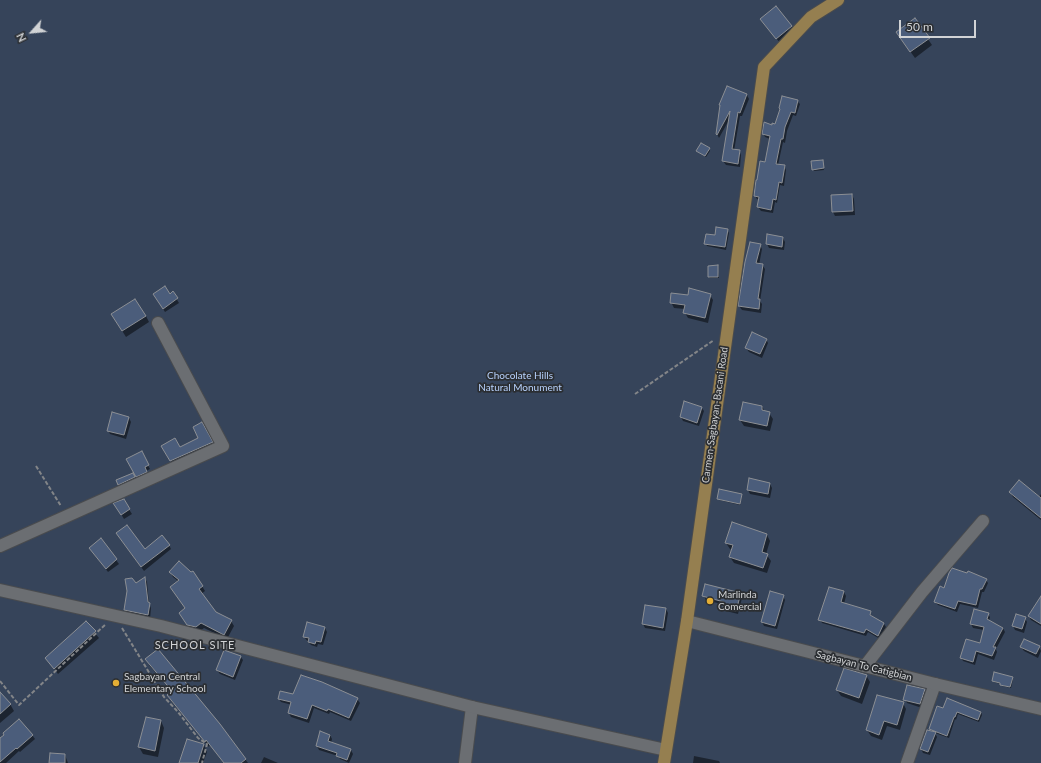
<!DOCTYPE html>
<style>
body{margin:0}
#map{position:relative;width:1041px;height:763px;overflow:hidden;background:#2b2e32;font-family:Lato,sans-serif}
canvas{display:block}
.north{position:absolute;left:12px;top:12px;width:40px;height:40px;-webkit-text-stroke:3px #2b2e32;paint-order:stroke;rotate:243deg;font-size:11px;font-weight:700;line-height:16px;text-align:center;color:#d1d3d5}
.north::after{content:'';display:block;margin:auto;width:14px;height:18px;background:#d1d3d5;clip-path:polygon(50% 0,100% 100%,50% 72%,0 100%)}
.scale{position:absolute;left:899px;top:20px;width:77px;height:18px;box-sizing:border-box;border:2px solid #d1d3d5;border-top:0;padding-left:5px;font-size:12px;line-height:14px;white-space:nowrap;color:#d1d3d5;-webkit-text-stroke:3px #2b2e32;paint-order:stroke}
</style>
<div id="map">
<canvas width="1041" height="763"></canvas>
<div class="north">N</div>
<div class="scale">50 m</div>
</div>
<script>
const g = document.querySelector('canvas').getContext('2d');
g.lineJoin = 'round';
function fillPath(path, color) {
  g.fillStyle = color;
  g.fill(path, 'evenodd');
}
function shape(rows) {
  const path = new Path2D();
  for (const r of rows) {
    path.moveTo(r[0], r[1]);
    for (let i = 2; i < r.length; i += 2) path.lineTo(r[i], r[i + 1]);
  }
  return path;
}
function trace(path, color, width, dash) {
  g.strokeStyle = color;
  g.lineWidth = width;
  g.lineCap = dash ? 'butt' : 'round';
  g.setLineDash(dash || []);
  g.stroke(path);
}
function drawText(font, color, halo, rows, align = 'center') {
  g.font = font + ' Lato,sans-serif';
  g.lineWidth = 3.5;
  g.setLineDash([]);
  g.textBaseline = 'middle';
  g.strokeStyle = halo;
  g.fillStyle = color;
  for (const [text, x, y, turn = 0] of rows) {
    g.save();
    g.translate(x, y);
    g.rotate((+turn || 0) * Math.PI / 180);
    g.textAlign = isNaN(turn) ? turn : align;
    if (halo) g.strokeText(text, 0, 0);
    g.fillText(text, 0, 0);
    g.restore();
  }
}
fillPath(shape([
 [0,0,1041,0,1041,763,0,763]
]), '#36445a');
fillPath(shape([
 [761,20,791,26,795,32,781,44],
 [915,20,932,45,915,58,897,33],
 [747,95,749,99,742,116,740,116,734,151,739,151,741,155,740,167,726,165,723,161,729,120,719,138,717,134,721,106],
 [797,101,800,104,796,116,793,115,787,131,785,143,783,142,778,165,784,166,786,170,784,186,780,185,777,203,775,202,773,213,761,211,758,207,760,200,757,199,755,196,765,163,770,139,765,137,763,133,775,125],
 [709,149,710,151,706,157,698,151],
 [822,161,824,170,814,171,813,169],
 [852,195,854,199,855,215,835,216,833,212],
 [727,230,729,233,726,250,707,246,706,244],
 [783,238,785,242,784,250,769,248,767,244],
 [760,245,762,249,759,265,762,265,765,269,760,301,762,304,761,313,742,310,739,306],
 [717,266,719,278,710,278,709,277],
 [173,293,179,303,165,312,156,298,170,295],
 [710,295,713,300,708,323,688,318,685,313,685,309,674,308,671,302,688,296],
 [146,316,149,322,126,337,116,321],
 [766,339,768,343,762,358,749,352,746,348],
 [685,403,701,407,704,411,699,426,683,421,681,417],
 [762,406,765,412,769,413,773,419,770,431,744,426,740,420],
 [129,418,131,422,126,439,110,434,108,430],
 [202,424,214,446,173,465,163,447,179,448,200,438],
 [141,453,150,469,146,471,148,476,139,480,135,474,134,475,137,481,121,488,117,481,135,473],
 [770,484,772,488,770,498,750,494,748,490],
 [1010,492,1039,497,1041,494,1041,520,1013,497],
 [741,495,742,496,740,505,719,500,718,499],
 [123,500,132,514,124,519,115,504],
 [767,535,770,541,766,554,771,561,767,573,734,563,730,557,732,550,730,549,726,543],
 [119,537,145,550,169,545,171,549,144,571],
 [101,540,119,564,108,572,93,552],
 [170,572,202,586,205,591,201,594,215,612,231,621,234,626,227,639,204,628,199,632,191,630,183,618,186,609,179,582,173,577],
 [968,574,986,580,988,583,984,592,982,592,978,608,960,604,957,612,938,605,935,602,944,589],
 [145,578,147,582,149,604,151,608,150,619,128,614,125,610,136,585],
 [830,588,844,592,846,596,844,604,870,612,872,617,884,624,886,627,880,639,868,632,866,636,822,623,820,619],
 [740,594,742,598,738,614,726,611,724,608,725,605,706,600,704,596],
 [783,596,785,600,777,629,764,626,762,622],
 [1041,604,1041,626,1031,620,1029,616],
 [666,609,668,613,665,631,645,628,643,624],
 [988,614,990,617,989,621,1003,628,1005,632,996,649,997,652,994,660,978,654,975,665,963,661,961,657,980,645,984,630,973,628,971,624],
 [1025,618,1027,622,1024,633,1015,630,1013,626],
 [86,622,99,638,58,674,46,658],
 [325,628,327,632,323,645,318,644,317,647,311,645,304,637],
 [1021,647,1039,647,1041,651,1038,658,1024,651],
 [240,656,243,660,235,680,220,674,217,670],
 [147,659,219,724,248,763,224,763,210,744,209,747,172,702,168,696,173,692,150,666],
 [866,675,870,682,862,704,841,696,837,690],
 [1012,678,1013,679,1011,688,1002,686,1000,684,994,682,993,680],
 [925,690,927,694,922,708,907,703,905,699],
 [0,693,10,704,14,711,0,723],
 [279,699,357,699,360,703,351,721,330,712,329,714,314,708,309,723,291,717,289,713,292,705,281,702],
 [903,703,906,709,900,730,887,726,882,740,871,736,867,730],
 [937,707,943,709,981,712,982,715,979,722,958,714,956,720,955,719,949,738,935,733,937,737,930,755,923,753,921,749,931,732,930,729],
 [161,721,164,728,158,757,143,754,139,747],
 [32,735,35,739,20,752,19,751,6,763,0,763,0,739],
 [330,735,332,739,331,743,351,750,353,754,349,763,340,759,338,756,319,750,317,746],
 [204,745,207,752,203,763,180,763],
 [65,755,68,763,50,763],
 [694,756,719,761,720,763,693,763],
 [264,757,278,763,261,763]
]), '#0007');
const building = shape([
 [776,6,792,26,776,39,760,19,776,6],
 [915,18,930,38,910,52,896,32,915,18],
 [727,86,747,94,740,113,738,112,732,149,740,150,738,164,722,161,730,111,717,135,716,134,720,105,719,105,727,86],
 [782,96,798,100,795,113,791,112,785,127,783,139,781,139,776,164,785,165,782,183,779,182,776,200,773,199,771,210,757,207,759,197,754,196,756,180,757,180,760,161,765,162,770,136,762,134,764,122,772,125,772,123,775,124,780,109,779,108,782,96],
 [701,143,710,148,705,156,696,151,701,143],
 [823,160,824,168,812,170,811,161,823,160],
 [852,194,853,211,832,212,831,195,852,194],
 [716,227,728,229,725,247,704,244,706,234,715,235,716,227],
 [767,234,783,237,782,247,766,244,767,234],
 [750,242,761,244,756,263,763,264,758,299,760,299,759,309,738,306,745,262,750,242],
 [718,265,718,277,708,277,708,266,718,265],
 [165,286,170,294,173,291,178,298,163,309,153,294,165,286],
 [689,288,711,294,705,318,683,313,685,305,670,303,671,293,688,295,689,288],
 [135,299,146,316,122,331,111,314,135,299],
 [752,332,767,339,760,354,745,348,752,332],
 [684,401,702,407,697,423,680,417,684,401],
 [743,402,762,406,762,410,770,412,767,426,739,420,743,402],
 [112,412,129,417,124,435,107,431,112,412],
 [202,422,213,442,170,461,161,446,175,438,180,447,198,438,193,427,202,422],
 [142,451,149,465,145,467,147,472,136,477,126,459,142,451],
 [133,473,135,477,118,485,116,480,133,473],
 [749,478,770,483,768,494,747,490,749,478],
 [1019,480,1041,498,1041,518,1009,492,1019,480],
 [719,489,742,494,740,504,717,499,719,489],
 [124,499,130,509,121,515,113,503,124,499],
 [732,522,767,534,762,552,768,554,763,568,729,557,733,545,725,543,732,522],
 [127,525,145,549,162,535,170,545,141,567,116,533,127,525],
 [101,538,117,559,106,569,89,548,101,538],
 [179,561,191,572,193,571,203,586,199,589,216,612,232,620,224,635,201,623,196,627,187,625,179,613,185,608,170,587,179,580,169,572,179,561],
 [952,568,967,573,968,571,987,579,982,589,980,589,976,605,958,601,955,609,934,602,940,586,944,588,949,573,952,568],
 [145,577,148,602,150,603,148,615,124,610,127,591,125,579,132,578,136,583,145,577],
 [705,584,741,593,736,611,723,608,724,602,702,596,705,584],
 [829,587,844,591,841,602,871,611,870,615,884,623,878,636,866,629,864,633,818,620,829,587],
 [770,591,784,595,775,626,761,622,770,591],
 [1041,596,1041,624,1028,616,1041,596],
 [645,605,666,608,663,628,642,624,645,605],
 [974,609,989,613,987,619,1003,628,993,647,996,647,992,656,976,651,973,662,960,658,966,639,980,643,984,627,970,624,974,609],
 [1016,614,1026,617,1022,629,1012,626,1016,614],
 [86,621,96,631,54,669,45,658,86,621],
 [307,622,325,627,321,642,316,641,315,644,308,642,309,638,303,637,307,622],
 [1024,639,1040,646,1036,654,1020,647,1024,639],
 [158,649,220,724,246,759,241,763,224,763,206,740,205,742,167,695,172,691,145,659,158,649],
 [224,650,241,656,233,677,216,670,224,650],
 [844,668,867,675,859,698,836,690,844,668],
 [994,672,1013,677,1010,687,1000,685,1000,683,992,681,994,672],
 [301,675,322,682,358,698,349,718,328,709,327,711,312,705,307,719,288,713,291,702,278,699,280,691,293,694,301,675],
 [907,685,925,689,920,704,903,700,907,685],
 [0,692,11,704,0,714,0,692],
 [877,695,904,702,897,725,884,721,879,735,866,730,877,695],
 [947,698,981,712,978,720,957,712,955,717,954,717,947,736,929,729,937,706,943,708,947,698],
 [146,717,161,720,155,751,138,747,146,717],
 [19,719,33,735,17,749,16,748,0,762,0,738,4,735,3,733,19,719],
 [927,730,936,732,928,752,920,749,927,730],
 [320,731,330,735,328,741,351,749,347,760,336,756,337,753,316,746,320,731],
 [187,739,204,744,198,763,179,763,187,739],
 [50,753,65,754,65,763,49,763,50,753]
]);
fillPath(building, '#4b5d7b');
trace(building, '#8c8f94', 1);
const street = shape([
 [0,546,223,446,158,323],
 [865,666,922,592,983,521],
 [465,763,472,707],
 [907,763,935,684]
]);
const secondary = shape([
 [0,590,161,626,472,707,666,750],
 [687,621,935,684,1041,709]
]);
const primary = shape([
 [664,763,687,621,764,67,811,17,838,0]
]);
trace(street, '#494b4e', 14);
trace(secondary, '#494b4e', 14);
trace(primary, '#494b4e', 14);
trace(shape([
 [635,394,714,340],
 [36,466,61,506],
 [122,628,164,697,178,712,198,738,207,744,202,763],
 [0,681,19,705,106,624]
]), '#838588', 2, [4, 2]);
trace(street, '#6b6e72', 12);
trace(secondary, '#6b6e72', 12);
trace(primary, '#957f50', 12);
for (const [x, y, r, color] of [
 [710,601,4,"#e4ae35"],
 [116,683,4,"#e4ae35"]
]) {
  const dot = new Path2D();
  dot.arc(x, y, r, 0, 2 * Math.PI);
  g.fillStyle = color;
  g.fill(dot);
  trace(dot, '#2b2e32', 1.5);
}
drawText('10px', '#b7d1fc', '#2b2e32', [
 ["Chocolate Hills",520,376],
 ["Natural Monument",520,388]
]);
drawText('10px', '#d1d3d5', '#2b2e32', [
 ["Carmen-Sagbayan-Bacani Road",715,415,-82],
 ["Sagbayan To Catigbian",864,666,14]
]);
drawText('10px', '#d1d3d5', '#2b2e32', [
 ["Marlinda",718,595],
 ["Comercial",718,607],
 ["Sagbayan Central",124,677],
 ["Elementary School",124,689]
], 'left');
g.letterSpacing = '1px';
drawText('11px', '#d1d3d5', '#2b2e32', [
 ["SCHOOL SITE",195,645]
]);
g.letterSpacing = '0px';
</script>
